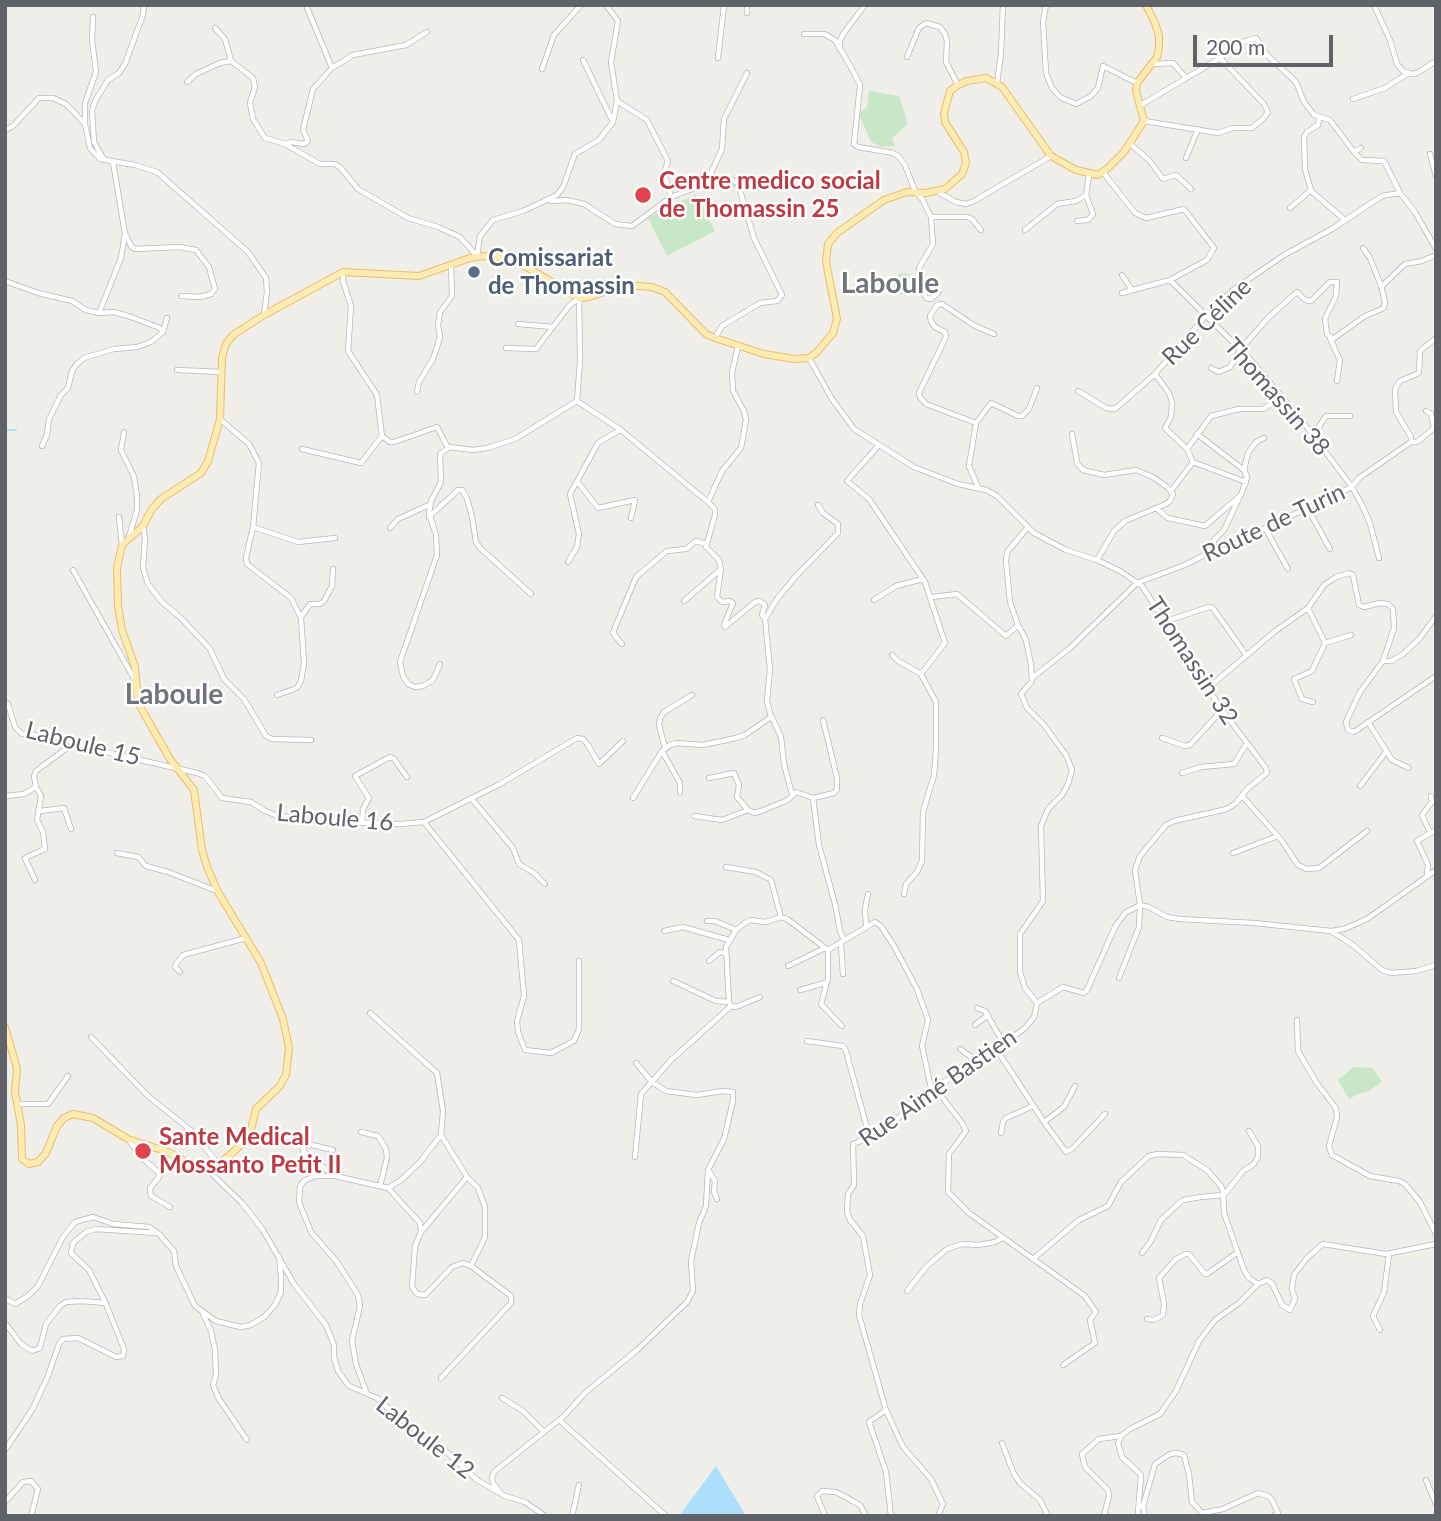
<!DOCTYPE html>
<meta charset="utf-8">
<style>
body{margin:0}
#map{position:relative;width:1441px;height:1521px;overflow:hidden;background:#f0eee8;font-family:Lato,sans-serif}
canvas{display:block}
.frame{position:absolute;inset:0;border:7px solid #5f6367;pointer-events:none}
.scale{position:absolute;left:1193px;top:35px;width:140px;height:32px;box-sizing:border-box;border:4px solid #5f6367;border-top:0;padding-left:9px;font-size:21px;line-height:24px;white-space:nowrap;color:#5f6367;-webkit-text-stroke:5px #fff;paint-order:stroke}
</style>
<div id="map">
<canvas width="1441" height="1521"></canvas>
<div class="frame"></div>
<div class="scale">200 m</div>
</div>
<script>
const g = document.querySelector('canvas').getContext('2d');
g.lineJoin = 'round';
function fillPath(path, color) {
  g.fillStyle = color;
  g.fill(path, 'evenodd');
}
function shape(rows) {
  const path = new Path2D();
  for (const r of rows) {
    path.moveTo(r[0], r[1]);
    for (let i = 2; i < r.length; i += 2) path.lineTo(r[i], r[i + 1]);
  }
  return path;
}
function trace(path, color, width, dash) {
  g.strokeStyle = color;
  g.lineWidth = width;
  g.lineCap = dash ? 'butt' : 'round';
  g.setLineDash(dash || []);
  g.stroke(path);
}
function drawText(font, color, halo, rows, align = 'center') {
  g.font = font + ' Lato,sans-serif';
  g.lineWidth = 5;
  g.setLineDash([]);
  g.textBaseline = 'middle';
  g.strokeStyle = halo;
  g.fillStyle = color;
  for (const [text, x, y, turn = 0] of rows) {
    g.save();
    g.translate(x, y);
    g.rotate((+turn || 0) * Math.PI / 180);
    g.textAlign = isNaN(turn) ? turn : align;
    if (halo) g.strokeText(text, 0, 0);
    g.fillText(text, 0, 0);
    g.restore();
  }
}
fillPath(shape([
 [869,91,899,96,908,124,892,138,895,146,881,147,871,142,859,114,867,107],
 [696,194,715,231,667,256,648,218],
 [899,273,910,274,908,295,897,294],
 [1354,1067,1373,1068,1382,1082,1367,1092,1360,1093,1349,1099,1338,1080]
]), '#c8e7c6');
fillPath(shape([
 [716,1466,746,1516,679,1516]
]), '#addffc');
trace(shape([
 [740,185,764,191],
 [725,186,735,185],
 [5,430,16,430]
]), '#addffc', 2);
const minor = shape([
 [306,5,332,68],
 [747,5,747,13],
 [1046,5,1043,22,1046,73,1052,88,1060,97,1076,104,1091,96,1098,88,1103,66,1137,83],
 [1374,5,1390,40,1397,64,1403,71,1412,74,1417,73,1436,61],
 [215,28,225,39,231,61],
 [427,32,406,45,353,55,332,68,313,89,303,130,308,141,304,144,291,142,285,144,320,164,334,164,340,167,358,189,408,218,438,227,460,237,477,256],
 [804,34,824,34,835,40,852,69,860,85,854,144,858,147,893,153,898,156,905,165,915,191,922,199,931,217,933,244,919,268,921,289,926,298,931,299,938,293],
 [840,49,840,41,843,34,865,5],
 [907,57,919,28,926,23,940,27,945,34,947,41,946,62,958,85],
 [718,58,724,5],
 [583,60,613,122],
 [1153,64,1173,63,1186,78],
 [542,69,554,35,581,5],
 [187,82,196,74,220,63,231,61,253,78,255,87,250,103,253,119,265,138,285,144],
 [997,83,1001,54,1003,5],
 [1353,99,1385,88,1407,74],
 [617,101,647,120,668,161,664,173,671,197],
 [1141,105,1220,58,1243,42,1256,38,1267,55,1296,82,1304,102,1314,115,1330,120,1354,152,1361,148],
 [1144,121,1218,133,1233,128,1252,128,1263,119,1268,112,1264,104,1220,58],
 [85,124,85,103,96,72,92,40,93,17],
 [5,130,13,126,39,98,53,98,66,104,85,124,90,148,100,159,135,165,157,172,248,252,266,278,267,292,264,315],
 [1130,144,1149,160,1163,179,1176,175,1191,189],
 [1354,152,1362,160,1384,161,1400,193],
 [1430,154,1436,176],
 [1186,158,1198,129],
 [104,160,94,142,92,111,95,101,108,80,119,73,125,64,143,15,144,5],
 [1103,172,1135,213,1146,218,1184,209,1214,248,1207,260,1170,280,1122,293],
 [708,179,733,180,738,184,754,238,782,295,777,301,760,303,722,326,715,338],
 [1311,191,1345,220],
 [938,192,956,202,966,204,974,201,1051,156],
 [551,201,567,200,584,204,615,224,632,226,671,197,700,186,708,179,722,149,724,119,747,73],
 [1290,208,1311,190,1305,169,1304,137,1307,132,1318,125,1319,119],
 [931,217,967,217,972,219,981,230],
 [1077,221,1088,220,1093,214,1086,195],
 [1025,230,1057,204,1076,201,1086,195,1089,175],
 [126,235,131,246,135,249,180,247,196,250,209,267,215,289,211,294,200,297,181,296],
 [477,256,480,236,493,220,523,211,557,195,563,187,575,154,599,140,613,122,617,101,611,62,618,21,606,5],
 [1122,275,1132,290],
 [1170,280,1250,359,1303,422,1352,487,1362,505,1370,523,1379,558],
 [5,281,38,293,72,301,86,310,99,313,121,258,125,234,113,162],
 [1381,287,1405,264,1422,261,1436,255],
 [100,313,114,312,131,317,160,328,163,332],
 [518,324,553,327],
 [1330,338,1340,360,1337,381],
 [506,348,536,349,569,306,579,298],
 [809,358,832,399,854,429,914,467,958,484,986,490,997,496,1034,533,1066,550,1097,560,1120,571,1142,586,1222,710,1266,768,1267,773,1248,788,1236,803,1227,809,1174,821,1166,825,1140,856,1135,870,1140,905,1139,927,1119,978],
 [1211,368,1219,372,1230,367,1240,350,1268,318,1297,292,1305,300,1311,301,1330,282,1337,282,1336,296,1325,319,1327,334,1333,339,1365,316,1384,308,1385,302,1381,286,1370,258,1363,248],
 [177,370,222,372],
 [1155,374,1169,393,1172,402,1171,417,1165,428,1187,449,1193,462,1171,491],
 [1078,391,1106,408,1115,409,1155,374,1205,317,1233,290,1284,255,1332,229,1382,196,1400,193,1415,212,1436,249],
 [417,392,419,382,433,359,440,337,438,325,440,312,452,296,451,266],
 [577,401,621,430,708,502],
 [220,419,249,444,259,463,253,527,246,557,247,564,291,598,301,618,304,663,301,681,297,688,277,695],
 [976,423,926,404,920,397,919,393,946,337,945,332,935,327,931,321,930,316,937,305,942,304,975,326,994,334],
 [124,432,121,450,134,477,137,496,137,510,129,537],
 [1072,434,1077,463,1083,470,1104,475,1136,470,1153,477,1167,487,1173,494,1170,501,1166,504,1125,521,1114,531,1097,560],
 [1197,434,1244,470],
 [382,436,390,442,394,442,437,427,448,448],
 [1313,436,1326,416,1350,416],
 [1411,442,1417,442,1434,428,1431,414,1426,411],
 [879,445,847,481,869,499,925,582,945,643,921,674,898,661,892,655],
 [42,446,47,435,49,419,61,395,68,388,72,371,76,365,84,358,114,349,137,347,151,342,163,332,167,318],
 [302,449,361,463,382,436,377,395,348,351,351,306,343,281,343,272],
 [1187,449,1211,416,1239,409,1263,409,1282,397],
 [1193,462,1246,482],
 [577,481,598,508,635,500,631,518],
 [978,487,969,466,976,423,991,403,1018,416,1022,416,1029,409,1037,388],
 [1307,507,1330,549],
 [1156,508,1168,518,1205,526,1241,495,1247,477,1244,470,1248,453,1256,442,1264,438],
 [119,517,122,545],
 [429,517,458,490,462,490,467,498,472,517,476,542,480,548,531,594],
 [143,526,145,538,143,568,148,584,162,602,181,618,210,649,224,679,244,699,266,736,272,739,311,740],
 [253,527,298,542,335,538],
 [390,528,398,519,429,505],
 [1265,528,1288,569],
 [1214,550,1214,540,1224,530,1240,496],
 [568,562,577,547,579,534,570,494,598,443,620,430],
 [73,570,136,682],
 [932,597,957,594,1006,636,1018,625],
 [874,600,896,586,923,579],
 [684,601,721,569,719,560,706,547,715,515,715,509,708,502,722,471,741,448,746,420,744,411,733,391,732,372,738,347],
 [1308,608,1325,643],
 [301,617,310,604,320,604,324,601,332,586,333,569],
 [765,619,777,599,796,576,838,533,838,524,823,513,818,505],
 [1164,622,1209,607,1213,608,1246,655],
 [622,644,613,633,614,630,636,577,667,551,686,549,696,541,706,544],
 [1383,661,1360,692,1346,722,1348,730,1354,732,1436,676],
 [440,664,433,680,423,686,415,687,408,684,403,676,400,662,437,555,436,535,429,513,431,501,441,482,440,454,449,447,473,450,487,448,515,439,577,401,580,361,579,298],
 [1032,678,1070,648,1137,583,1187,564,1214,550,1226,550,1265,528,1352,487,1359,478,1411,442,1411,437,1396,412,1395,389,1400,381,1419,373,1420,351,1436,338],
 [1208,688,1274,632,1308,608,1324,585,1336,577,1349,573,1353,575,1359,605,1364,607,1380,603,1388,604,1393,609,1394,628,1383,661,1391,661,1403,654,1420,638,1436,616],
 [5,702,8,704,15,727,22,734,54,736,114,754,197,773,205,776,222,798,251,802,265,811,278,816,345,822,400,824,424,822,500,784,577,738,583,739,588,745,599,764,623,741],
 [1313,702,1302,699,1294,679,1312,671,1325,643,1351,635],
 [772,717,781,737,784,764,792,794],
 [1368,722,1392,760,1409,768],
 [1162,738,1185,746,1190,745,1222,710],
 [665,748,659,725,660,718,664,712,692,695],
 [662,751,680,783,680,793],
 [1182,773,1201,767,1234,764,1247,743],
 [709,778,734,773,739,785,737,797,748,810],
 [1360,786,1386,752],
 [5,796,24,794,36,787,34,776,36,771,75,742],
 [1243,797,1282,841,1298,865,1307,869,1319,868,1367,831],
 [471,798,513,848,519,864,534,873,545,884],
 [633,798,662,751,670,745,676,743,703,745,736,738,745,735,771,717,767,701,770,669,765,619,762,615,765,605,760,601,755,602,725,627,724,625,733,603,730,601,722,602,717,597,721,569],
 [813,798,819,845,835,904,840,931,844,940],
 [40,811,64,808,71,829],
 [694,816,722,820,748,810,754,813,761,811,788,800,796,792,813,798,834,793,837,789,837,778,823,720],
 [424,822,519,940,524,996,517,1021,518,1032,525,1050,551,1053,574,1041,579,1029,579,961],
 [362,823,363,809,369,798,355,776,390,757,394,759,407,777],
 [1430,832,1422,815,1432,802,1431,796],
 [117,853,138,857,146,866,168,872,217,891],
 [1233,853,1278,836],
 [726,867,756,872,771,880,781,917],
 [1427,875,1428,865,1417,841,1436,830],
 [35,880,25,858,45,849,43,832,37,820,41,796,36,787],
 [904,894,906,884,917,872,922,861,923,812,934,775,936,750,936,702,921,674],
 [707,921,715,921,736,930],
 [866,925,865,909,868,894],
 [664,931,683,927,729,940],
 [1331,931,1344,929,1367,919,1436,870],
 [841,944,843,974],
 [709,961,720,952,725,953],
 [788,966,825,948],
 [180,972,175,967,176,964,183,955,246,938],
 [673,981,716,1001,729,1002],
 [800,990,825,983],
 [760,997,736,1007,731,1006,729,1002,726,947,736,930,745,923,750,920,766,922,781,917,787,919,828,950],
 [1037,1003,1063,987,1084,993,1087,990,1115,927,1125,913,1140,905,1149,907,1167,917,1180,919,1254,923,1331,931,1353,945,1382,970,1391,973,1416,971,1436,965],
 [977,1008,985,1011,1004,1044],
 [370,1013,437,1073,443,1111,441,1135,420,1162,401,1180,388,1188],
 [1297,1020,1298,1051,1316,1082,1336,1108,1337,1117,1329,1146,1332,1155,1370,1176,1399,1181,1405,1184,1420,1202,1436,1234],
 [975,1025,988,1015],
 [842,1026,821,1004,828,978,828,950,875,922,881,926,894,946,917,989,928,1020,922,1046,931,1088],
 [91,1037,148,1096,193,1132,218,1164],
 [807,1041,843,1046,846,1051,870,1139],
 [960,1049,970,1056,974,1065],
 [997,1050,1044,1122,1066,1152,1073,1148,1105,1114],
 [935,1088,962,1123,966,1131,949,1154,948,1192,969,1213,1085,1296,1096,1312,1090,1320,1095,1343,1063,1365],
 [18,1104,48,1104,68,1076],
 [1044,1122,1064,1107,1075,1086],
 [361,1132,378,1136,386,1149,387,1158,380,1186],
 [1001,1133,1003,1122,1006,1118,1033,1106],
 [441,1135,467,1177,478,1188,485,1207,485,1237,471,1266],
 [129,1140,139,1155,159,1173,159,1177,150,1188,151,1196,170,1207],
 [333,1150,308,1144,304,1146,303,1151,335,1176,388,1188,420,1223,421,1232],
 [635,1157,641,1094,671,1060,731,1006],
 [209,1171,242,1203,263,1230,294,1284,326,1325,334,1345,334,1357,338,1371,349,1386,377,1398,399,1418,437,1443,477,1480,505,1496,525,1502,545,1516],
 [709,1171,715,1181,714,1192,717,1199],
 [335,1176,315,1176,305,1180,300,1186,299,1202,311,1232,337,1262,358,1295,360,1306,352,1341,356,1364,367,1394],
 [1142,1253,1151,1241,1161,1220,1178,1204,1183,1200,1201,1197,1224,1195,1243,1171,1254,1164,1258,1157,1258,1146,1249,1131],
 [1033,1259,1079,1220,1108,1206,1121,1182,1149,1156,1157,1154,1183,1155,1207,1170,1221,1186,1223,1191,1224,1213,1244,1270,1249,1278,1258,1284],
 [907,1291,927,1266,947,1249,962,1244,979,1245,995,1242,1003,1238],
 [5,1298,15,1304,28,1296,38,1286,63,1237,75,1222,93,1217,113,1224,149,1227,159,1234,174,1251,176,1266,195,1306,216,1321,232,1325,241,1327,251,1325,264,1317,275,1305,281,1292,281,1276,279,1256],
 [203,1314,211,1331,215,1350,216,1375,213,1385,219,1399,247,1440],
 [1147,1319,1154,1320,1163,1315,1164,1304,1159,1278,1175,1260,1185,1254,1189,1254,1205,1274,1207,1274,1238,1252],
 [5,1323,21,1344,32,1351,40,1348,46,1324,60,1306,66,1302,81,1301,106,1303],
 [1380,1330,1373,1316,1384,1292,1389,1254],
 [441,1378,511,1303,511,1296,471,1266,463,1263,452,1267,425,1295,417,1294,412,1287,415,1246,421,1232,467,1177],
 [502,1398,523,1411,544,1432],
 [886,1410,903,1447,931,1479,943,1504,938,1516],
 [559,1420,666,1516],
 [1002,1443,1014,1474,1020,1483,1040,1500,1048,1516],
 [5,1450,32,1410,48,1376,59,1344,63,1339,78,1338,116,1357,123,1356,124,1349,106,1304,89,1270,71,1253,73,1243,86,1232,96,1229,156,1233],
 [1426,1480,1436,1504],
 [500,1492,493,1483,492,1477,495,1471,564,1416,586,1392,636,1351,687,1302,693,1291,691,1261,699,1223,706,1206,708,1170,724,1139,733,1101,733,1092,722,1091,697,1095,666,1091,652,1082,636,1063],
 [5,1502,23,1482,31,1481,38,1489,31,1516],
 [572,1516,579,1485],
 [825,1516,817,1496,822,1491,836,1492,851,1500,860,1505,866,1516],
 [891,1516,886,1472,869,1422,886,1410,859,1315,860,1304,870,1275,863,1236,850,1220,847,1212,848,1194,854,1185,853,1144,878,1134,902,1115,916,1098,974,1065,1025,1028,1034,1017,1037,1003,1025,988,1020,972,1020,934,1043,901,1041,826,1048,809,1062,795,1068,784,1072,770,1066,755,1044,725,1027,708,1021,694,1032,681,1031,665,1026,640,1018,625,1010,602,1006,561,1007,552,1028,527],
 [1104,1516,1109,1496,1108,1490,1085,1467,1082,1454,1099,1439,1121,1436],
 [1141,1516,1138,1513,1141,1475,1122,1457,1118,1443,1121,1436,1130,1429,1160,1414,1176,1391,1199,1341,1215,1320,1239,1303,1258,1284,1267,1280,1272,1283,1282,1305,1290,1310,1295,1299,1292,1289,1294,1275,1307,1258,1323,1244,1386,1254,1436,1244],
 [1145,1516,1143,1506,1155,1464,1170,1454,1177,1453,1184,1455,1189,1474,1192,1502,1202,1513,1223,1509,1258,1493,1268,1496,1272,1500,1278,1513,1274,1516]
]);
const major = shape([
 [5,1027,17,1068,15,1092,21,1125,22,1159,29,1164,38,1162,46,1153,57,1126,64,1118,73,1114,93,1118,128,1139,168,1152,197,1168,209,1171,230,1155,247,1139,251,1130,256,1109,279,1087,286,1075,289,1048,283,1019,261,963,218,892,207,867,202,850,194,790,170,759,138,703,135,667,122,630,118,606,117,568,122,545,143,526,152,509,161,499,201,473,208,461,220,419,222,357,226,344,233,335,264,315,343,272,419,276,470,258,485,256,501,257,523,265,579,298,589,297,625,285,652,287,665,292,706,334,715,338,764,354,794,359,809,358,817,352,833,333,837,319,826,262,828,244,837,233,884,200,907,192,926,193,945,189,962,174,966,163,964,152,945,122,944,113,950,91,958,85,967,81,986,78,1002,87,1051,156,1076,170,1098,175,1108,168,1124,152,1144,121,1136,91,1137,83,1157,57,1159,48,1159,36,1155,23,1146,5]
]);
trace(minor, '#b5b8bc', 6);
trace(major, '#ecbd65', 8);
trace(minor, '#fff', 4.5);
trace(major, '#fcebb2', 6);
for (const [x, y, r, color] of [
 [643,195,9,"#e0444e"],
 [474,272,7,"#5c6f8a"],
 [143,1151,9,"#e0444e"]
]) {
  const dot = new Path2D();
  dot.arc(x, y, r, 0, 2 * Math.PI);
  g.fillStyle = color;
  g.fill(dot);
  trace(dot, '#fff', 2.5);
}
drawText('bold 24px', '#be3a42', '#fff', [
 ["Centre medico social",659,181],
 ["de Thomassin 25",659,209],
 ["Sante Medical",159,1137],
 ["Mossanto Petit II",159,1165]
], 'left');
drawText('bold 24px', '#4e5e75', '#fff', [
 ["Comissariat",488,258],
 ["de Thomassin",488,286]
], 'left');
drawText('24px', '#5f6367', '#fff', [
 ["Rue Céline",1207,322,-44],
 ["Thomassin 38",1277,397,49],
 ["Route de Turin",1274,523,-25],
 ["Thomassin 32",1192,661,57],
 ["Laboule 15",83,744,14],
 ["Laboule 16",335,818,5],
 ["Rue Aimé Bastien",938,1088,-35],
 ["Laboule 12",425,1438,38]
]);
drawText('bold 28px', '#707579', '#fff', [
 ["Laboule",890,284],
 ["Laboule",174,695]
]);
</script>
